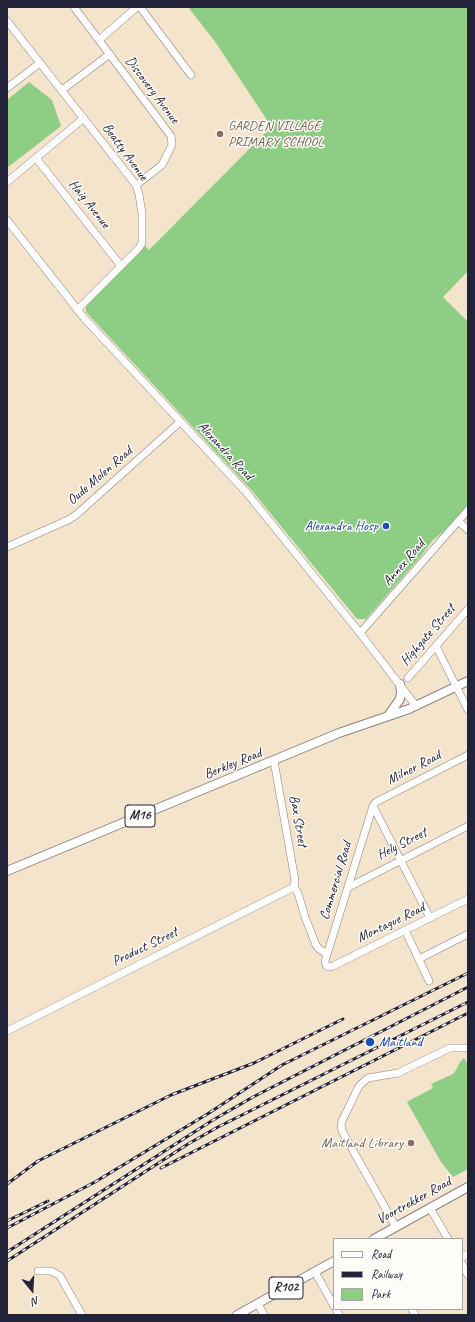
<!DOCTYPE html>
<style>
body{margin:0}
#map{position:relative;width:475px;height:1322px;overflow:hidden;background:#f4e4cb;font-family:Caveat,sans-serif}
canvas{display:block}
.frame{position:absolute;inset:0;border:8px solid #22223b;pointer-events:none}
.legend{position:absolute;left:333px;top:1238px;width:130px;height:72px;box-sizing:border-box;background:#fdfcf7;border:1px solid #a5a5ac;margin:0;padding:5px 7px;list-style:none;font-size:12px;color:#22223b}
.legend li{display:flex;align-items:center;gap:8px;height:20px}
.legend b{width:20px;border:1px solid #a5a5ac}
.north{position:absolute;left:12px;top:1270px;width:40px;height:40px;-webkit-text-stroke:3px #fdfcf7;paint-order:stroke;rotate:162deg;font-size:11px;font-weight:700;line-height:16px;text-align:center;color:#22223b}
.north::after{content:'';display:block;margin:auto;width:14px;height:18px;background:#22223b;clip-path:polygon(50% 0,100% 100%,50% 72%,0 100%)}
</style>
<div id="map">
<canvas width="475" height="1322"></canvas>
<div class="frame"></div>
<ul class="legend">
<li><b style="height:5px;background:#fff"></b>Road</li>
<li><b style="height:5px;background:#22223b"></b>Railway</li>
<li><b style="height:11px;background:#8ecd84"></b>Park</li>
</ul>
<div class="north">N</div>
</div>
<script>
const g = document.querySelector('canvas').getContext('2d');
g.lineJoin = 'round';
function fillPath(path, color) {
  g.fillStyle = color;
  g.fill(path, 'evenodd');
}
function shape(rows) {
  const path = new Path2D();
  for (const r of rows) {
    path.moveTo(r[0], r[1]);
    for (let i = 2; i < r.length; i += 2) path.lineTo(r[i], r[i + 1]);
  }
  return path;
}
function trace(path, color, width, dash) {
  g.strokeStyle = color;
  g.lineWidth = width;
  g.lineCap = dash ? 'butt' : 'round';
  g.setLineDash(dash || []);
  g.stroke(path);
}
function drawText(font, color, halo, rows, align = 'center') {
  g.font = font + ' Caveat,sans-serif';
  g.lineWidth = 3;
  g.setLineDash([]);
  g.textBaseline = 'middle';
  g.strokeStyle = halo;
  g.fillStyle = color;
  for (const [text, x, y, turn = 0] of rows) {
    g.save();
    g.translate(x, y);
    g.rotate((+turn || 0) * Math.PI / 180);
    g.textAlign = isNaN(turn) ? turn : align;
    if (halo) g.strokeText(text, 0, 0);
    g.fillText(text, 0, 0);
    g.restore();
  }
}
fillPath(shape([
 [188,7,468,7,468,271,443,297,468,322,468,505,451,525,432,541,421,556,366,619,357,619,253,492,86,312,86,306,145,246,149,250,273,125,271,122,269,123,216,43],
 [29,82,52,100,61,126,7,168,7,100],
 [464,1058,468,1065,468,1169,453,1177,441,1162,407,1102,433,1088,431,1084,453,1074,456,1070,460,1062]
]), '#8ecd84');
const minor = shape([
 [74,7,171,136,172,145,162,165,136,185],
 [140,7,191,75],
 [7,21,136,185,139,194,142,214,142,243,139,248,77,310],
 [99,40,137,7],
 [7,88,40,63],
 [62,90,110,54],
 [36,158,121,266],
 [7,182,84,118],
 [7,220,84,318,246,492,360,633,416,706],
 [458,521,468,530],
 [7,547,68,520,76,515,180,422],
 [360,633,468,510],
 [436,646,468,710],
 [408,678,468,609],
 [468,755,376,802,373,806,325,961,326,965,329,967,333,966,468,899],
 [373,806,430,918],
 [294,887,298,893,305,917,316,945,319,949,327,954],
 [349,887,468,826],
 [405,930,429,981],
 [419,959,468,934],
 [7,1031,294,887,295,880,274,761],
 [430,1208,448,1239],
 [396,1227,342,1131,341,1124,342,1121,359,1086,368,1078,398,1073,450,1048,468,1048],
 [462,1257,468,1254],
 [462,1264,468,1275],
 [38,1271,51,1271,60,1276,82,1315],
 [315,1272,334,1306],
 [258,1304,264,1315],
 [336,1309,339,1315],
 [412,1309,415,1315]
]);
const major = shape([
 [388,716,400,699,401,692,400,684],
 [7,871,339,733,409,709,468,681],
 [374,1239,468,1187],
 [237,1315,334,1261]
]);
trace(minor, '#8b8383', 8);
trace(major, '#8b8383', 10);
trace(minor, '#fff', 7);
trace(major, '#fff', 8);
const rail = shape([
 [161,1168,468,1013],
 [7,1184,38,1161,171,1095,254,1063,343,1019],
 [7,1221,48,1201],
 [7,1228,95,1182,209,1113,282,1065,468,973],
 [7,1252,213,1120,253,1097,468,987],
 [7,1261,188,1144,218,1127,468,1002]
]);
trace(rail, '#22223b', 3);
trace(rail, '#fdfcf7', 1.5, [4.5]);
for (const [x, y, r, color] of [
 [220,134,4,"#8d6e63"],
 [386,526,4,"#1a4fb4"],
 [370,1042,5,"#1a4fb4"],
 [411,1143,4,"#8d6e63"]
]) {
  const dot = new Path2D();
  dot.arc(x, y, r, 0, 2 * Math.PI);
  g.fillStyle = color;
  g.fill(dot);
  trace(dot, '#fdfcf7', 1.5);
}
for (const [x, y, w] of [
 [140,816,30],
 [286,1288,34]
]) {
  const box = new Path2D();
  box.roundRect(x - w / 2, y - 11, w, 22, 3);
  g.fillStyle = '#fdfcf7';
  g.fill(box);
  trace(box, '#22223b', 1);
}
drawText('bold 13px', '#22223b', null, [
 ["M16",140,816],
 ["R102",286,1288]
]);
drawText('14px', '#22223b', '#fdfcf7', [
 ["Discovery Avenue",152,90,53],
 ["Beatty Avenue",125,152,54],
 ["Haig Avenue",89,204,52],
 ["Alexandra Road",225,451,47],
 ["Oude Molen Road",100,476,-41],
 ["Annex Road",404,563,-49],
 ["Highgate Street",428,635,-49],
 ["Berkley Road",233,764,-22],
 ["Milner Road",414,768,-27],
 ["Bax Street",298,821,80],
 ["Hely Street",402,844,-27],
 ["Commercial Road",336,881,-73],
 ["Montague Road",391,923,-26],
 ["Product Street",145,947,-26],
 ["Voortrekker Road",414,1201,-29]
]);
drawText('14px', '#785e54', '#fdfcf7', [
 ["GARDEN VILLAGE",228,126],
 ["PRIMARY SCHOOL",228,142],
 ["Maitland Library",403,1143,"right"]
], 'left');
drawText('14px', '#164399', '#fdfcf7', [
 ["Alexandra Hosp",378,526],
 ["Maitland",379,1042,"left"]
], 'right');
</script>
